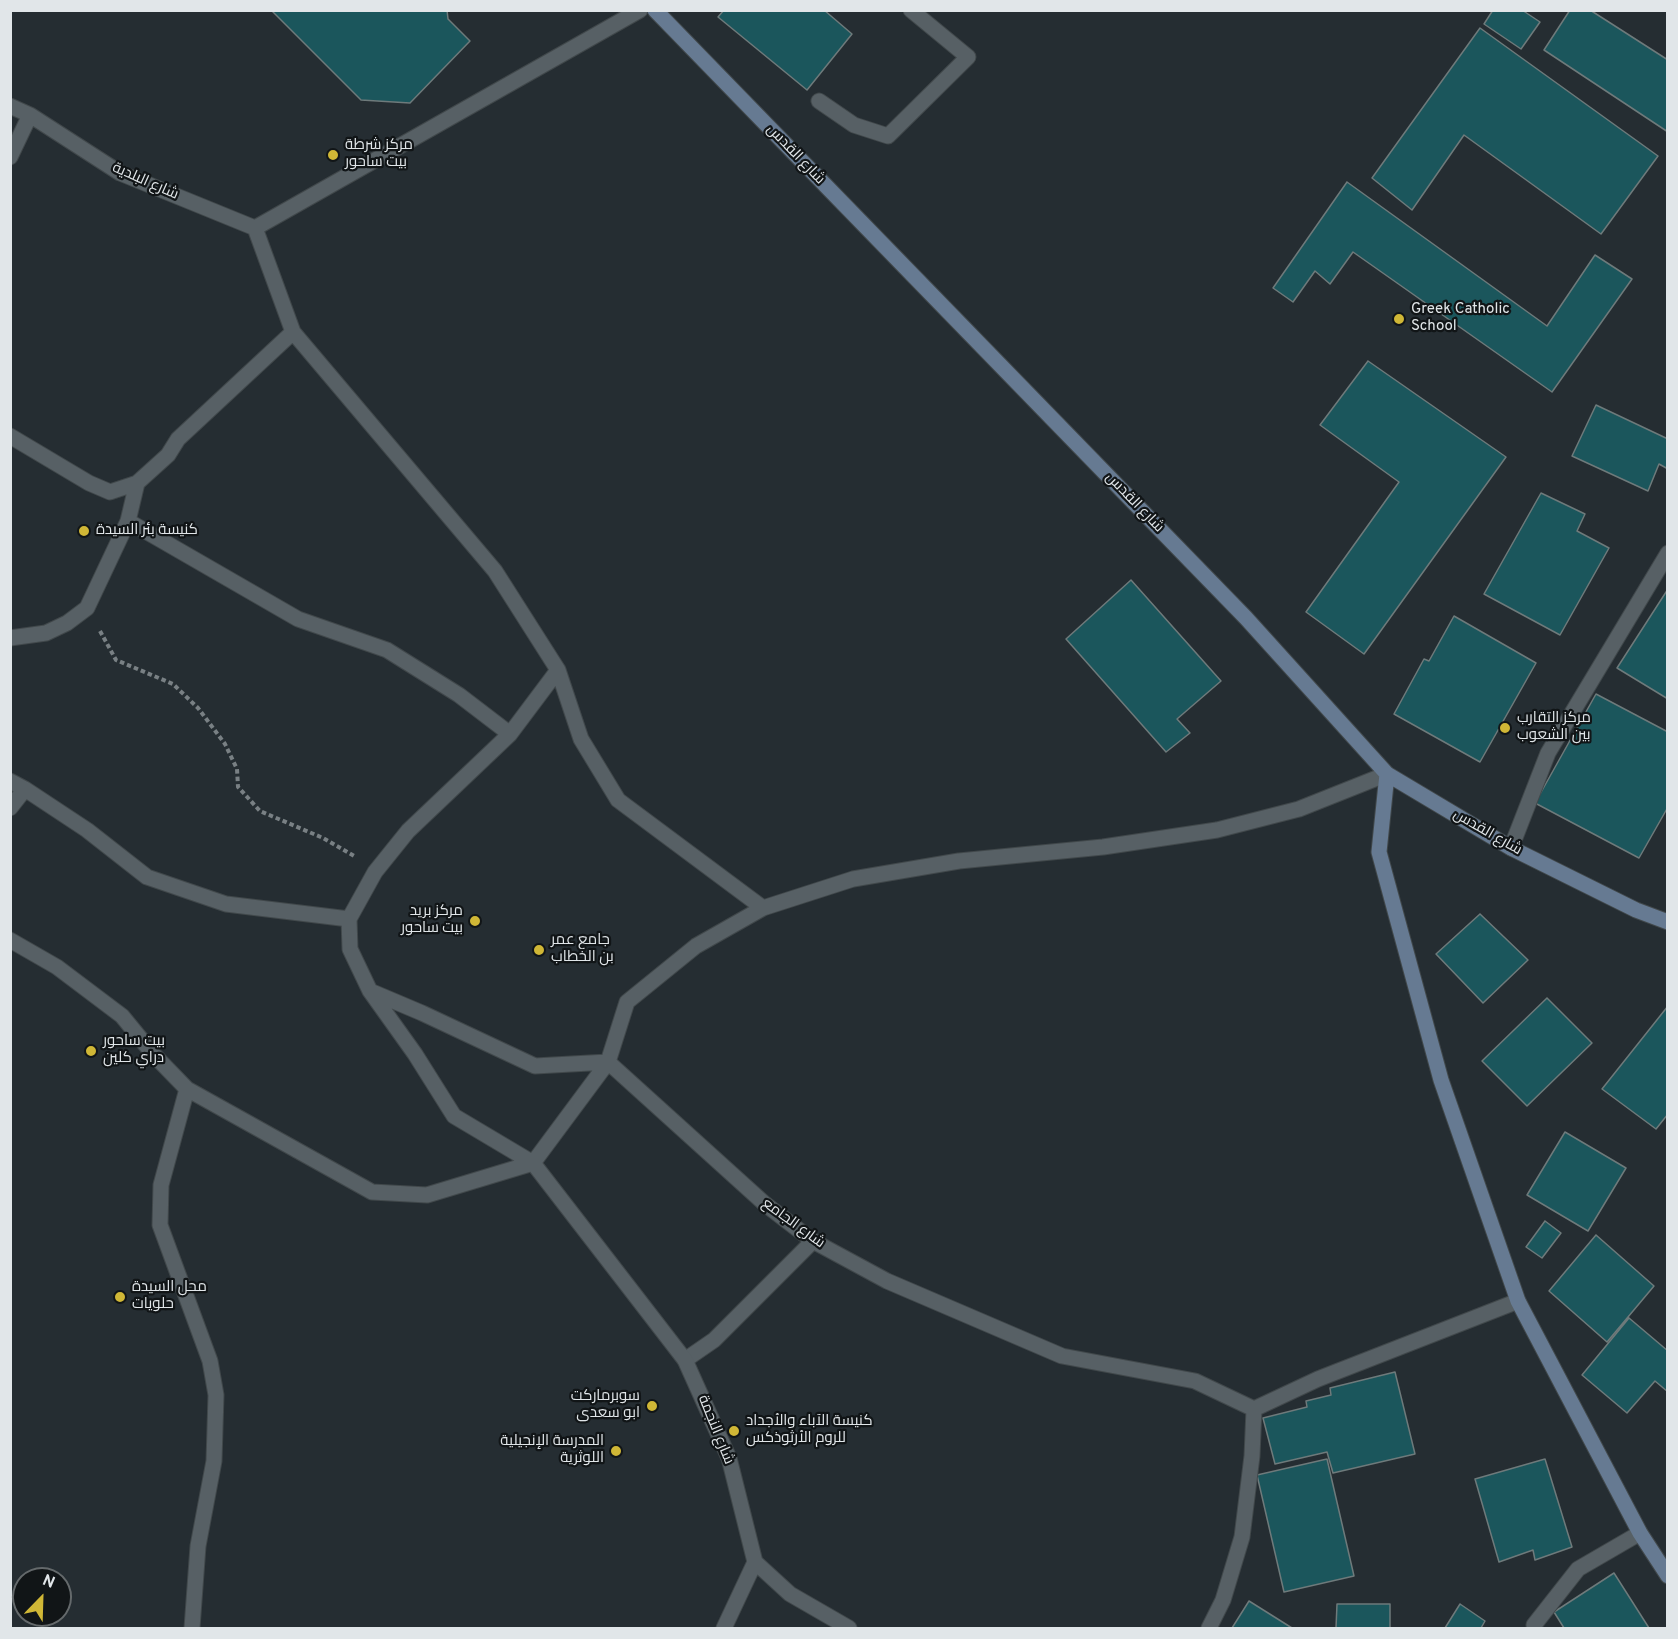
<!DOCTYPE html>
<meta charset="utf-8">
<style>
body{margin:0}
#map{position:relative;width:1678px;height:1639px;overflow:hidden;background:#252d32;font-family:Overpass,sans-serif}
canvas{display:block}
.frame{position:absolute;inset:0;border:12px solid #e1e6e9;pointer-events:none}
.north{position:absolute;left:12px;top:1567px;width:60px;height:60px;box-sizing:border-box;background:#111517;border:2px solid #64696b;border-radius:50%;rotate:23deg;font-size:16px;font-weight:700;line-height:24px;text-align:center;color:#e1e6e9}
.north::after{content:'';display:block;margin:auto;width:21px;height:27px;background:#d0b736;clip-path:polygon(50% 0,100% 100%,50% 72%,0 100%)}
</style>
<div id="map">
<canvas width="1678" height="1639"></canvas>
<div class="frame"></div>
<div class="north">N</div>
</div>
<script>
const g = document.querySelector('canvas').getContext('2d');
g.lineJoin = 'round';
function fillPath(path, color) {
  g.fillStyle = color;
  g.fill(path, 'evenodd');
}
function shape(rows) {
  const path = new Path2D();
  for (const r of rows) {
    path.moveTo(r[0], r[1]);
    for (let i = 2; i < r.length; i += 2) path.lineTo(r[i], r[i + 1]);
  }
  return path;
}
function trace(path, color, width, dash) {
  g.strokeStyle = color;
  g.lineWidth = width;
  g.lineCap = dash ? 'butt' : 'round';
  g.setLineDash(dash || []);
  g.stroke(path);
}
function drawText(font, color, halo, rows, align = 'center') {
  g.font = font + ' Overpass,Cairo,sans-serif';
  g.lineWidth = 4.5;
  g.setLineDash([]);
  g.textBaseline = 'middle';
  g.strokeStyle = halo;
  g.fillStyle = color;
  for (const [text, x, y, turn = 0] of rows) {
    g.save();
    g.translate(x, y);
    g.rotate((+turn || 0) * Math.PI / 180);
    g.textAlign = isNaN(turn) ? turn : align;
    if (halo) g.strokeText(text, 0, 0);
    g.fillText(text, 0, 0);
    g.restore();
  }
}
const building = shape([
 [271,10,447,10,448,19,470,41,410,103,361,100,271,10],
 [724,10,824,10,852,34,807,90,718,17,724,10],
 [1493,10,1522,10,1540,22,1521,49,1484,24,1493,10],
 [1570,10,1590,10,1668,60,1668,132,1544,50,1570,10],
 [1480,28,1658,156,1601,234,1464,135,1412,210,1372,178,1480,28],
 [1347,182,1547,326,1595,255,1632,279,1552,392,1353,252,1330,284,1315,271,1293,302,1273,288,1347,182],
 [1368,361,1506,457,1364,654,1306,612,1399,482,1320,425,1368,361],
 [1596,405,1668,439,1668,469,1659,464,1648,491,1572,456,1596,405],
 [1541,493,1585,514,1577,531,1609,548,1560,635,1484,594,1541,493],
 [1131,580,1221,681,1177,719,1190,733,1166,752,1066,639,1131,580],
 [1668,589,1668,699,1617,668,1668,589],
 [1454,616,1536,663,1480,762,1394,714,1424,659,1429,661,1454,616],
 [1596,694,1668,732,1668,807,1639,858,1535,803,1596,694],
 [1480,914,1528,960,1483,1003,1436,954,1480,914],
 [1547,998,1592,1043,1527,1106,1482,1061,1547,998],
 [1668,1006,1668,1114,1656,1129,1602,1089,1668,1006],
 [1565,1132,1626,1168,1588,1231,1527,1195,1565,1132],
 [1545,1221,1561,1233,1542,1258,1526,1247,1545,1221],
 [1596,1235,1654,1286,1607,1342,1549,1291,1596,1235],
 [1629,1318,1668,1351,1668,1392,1655,1381,1627,1413,1582,1375,1629,1318],
 [1395,1372,1415,1454,1333,1473,1327,1452,1275,1464,1263,1418,1307,1407,1306,1401,1331,1395,1330,1388,1395,1372],
 [1327,1459,1354,1576,1284,1592,1257,1475,1327,1459],
 [1545,1459,1572,1547,1535,1560,1533,1550,1499,1562,1475,1479,1545,1459],
 [1614,1573,1649,1628,1564,1628,1554,1612,1614,1573],
 [1249,1601,1292,1628,1232,1628,1249,1601],
 [1337,1604,1390,1604,1390,1628,1336,1628,1337,1604],
 [1460,1604,1485,1621,1481,1628,1445,1628,1460,1604]
]);
fillPath(building, '#1b565c');
trace(building, '#6e7a7b', 1.5);
const lane = shape([
 [819,101,854,125,888,136,968,57,911,10],
 [685,1360,714,1340,813,1241]
]);
const street = shape([
 [10,106,30,115,120,173,255,228],
 [10,157,30,115],
 [255,228,293,332,495,571,558,670,510,734,408,831,375,872,349,919,350,949,370,991,415,1054,454,1116,533,1163,685,1360,729,1458,755,1562,790,1594,849,1628],
 [255,228,640,10],
 [10,436,89,483,110,492,137,483,168,455,178,439,293,332],
 [128,521,298,619,387,650,459,695,510,734],
 [10,638,46,633,67,623,87,608,128,521,137,483],
 [558,670,581,739,618,800,763,908],
 [10,781,25,789],
 [10,808,25,789,87,830,147,877,226,904,349,919],
 [1511,848,1548,753,1668,553],
 [10,940,57,967,122,1016,154,1055,187,1089,372,1192,427,1195,533,1163,608,1062,627,1002,696,946,763,908,853,879,959,861,1103,847,1217,830,1299,809,1387,774],
 [370,991,422,1013,535,1066,608,1062,765,1204,813,1241,887,1281,1062,1356,1195,1381,1254,1409],
 [187,1089,161,1185,160,1225,210,1361,216,1395,214,1461,198,1546,192,1628],
 [1254,1409,1318,1379,1518,1301],
 [724,1628,755,1562],
 [1209,1628,1223,1600,1242,1537,1252,1456,1254,1409],
 [1535,1628,1534,1625,1578,1569,1640,1533]
]);
const secondary = shape([
 [655,10,1246,618,1387,774,1511,848,1636,910,1668,922],
 [1387,774,1379,852,1441,1080,1518,1301,1640,1533,1668,1576]
]);
trace(lane, '#41484b', 17);
trace(street, '#41484b', 17);
trace(secondary, '#41484b', 17);
trace(shape([
 [100,631,116,660,173,684,198,708,225,744,237,769,238,787,260,811,323,838,356,857]
]), '#798084', 4, [4.5, 3]);
trace(lane, '#576065', 15);
trace(street, '#576065', 15);
trace(secondary, '#667a92', 15);
for (const [x, y, r, color] of [
 [333,155,6,"#d0b736"],
 [1399,319,6,"#d0b736"],
 [84,531,6,"#d0b736"],
 [1505,728,6,"#d0b736"],
 [475,921,6,"#d0b736"],
 [539,950,6,"#d0b736"],
 [91,1051,6,"#d0b736"],
 [120,1297,6,"#d0b736"],
 [652,1406,6,"#d0b736"],
 [734,1431,6,"#d0b736"],
 [616,1451,6,"#d0b736"]
]) {
  const dot = new Path2D();
  dot.arc(x, y, r, 0, 2 * Math.PI);
  g.fillStyle = color;
  g.fill(dot);
  trace(dot, '#111517', 2);
}
drawText('15px', '#e1e6e9', '#111517', [
 ["مركز شرطة",345,146],
 ["بيت ساحور",345,163],
 ["Greek Catholic",1411,310],
 ["School",1411,327],
 ["كنيسة بئر السيدة",96,531],
 ["مركز التقارب",1517,719],
 ["بين الشعوب",1517,736],
 ["مركز بريد",463,912,"right"],
 ["بيت ساحور",463,929,"right"],
 ["جامع عمر",551,941],
 ["بن الخطاب",551,958],
 ["بيت ساحور",103,1042],
 ["دراي كلين",103,1059],
 ["محل السيدة",132,1288],
 ["حلويات",132,1305],
 ["سوبرماركت",640,1397,"right"],
 ["ابو سعدى",640,1414,"right"],
 ["كنيسة الآباء والأجداد",746,1422],
 ["للروم الأرثوذكس",746,1439],
 ["المدرسة الإنجيلية",604,1442,"right"],
 ["اللوثرية",604,1459,"right"]
], 'left');
drawText('15px', '#e1e6e9', '#111517', [
 ["شارع القدس",795,155,46],
 ["شارع البلدية",145,182,24],
 ["شارع القدس",1134,503,46],
 ["شارع القدس",1487,833,30],
 ["شارع الجامع",793,1224,36],
 ["شارع النجمة",715,1430,68]
]);
</script>
